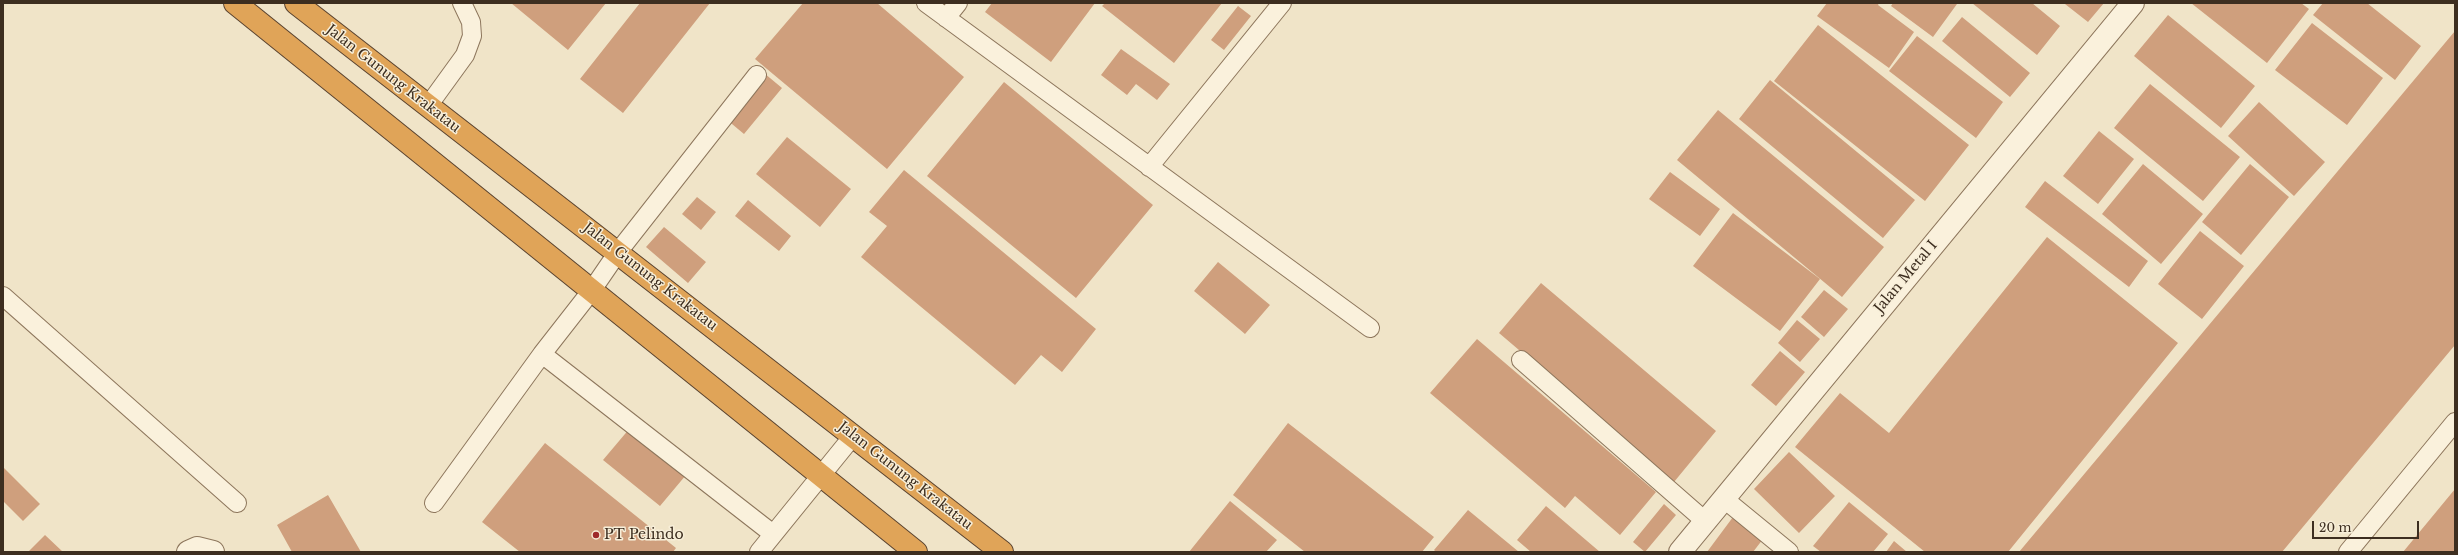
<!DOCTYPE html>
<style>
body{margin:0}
#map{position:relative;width:2458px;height:555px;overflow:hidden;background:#f0e4c8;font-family:"Libre Baskerville",serif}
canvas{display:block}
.frame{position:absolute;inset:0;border:4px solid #3d2e20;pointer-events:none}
.scale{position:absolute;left:2312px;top:521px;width:107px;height:18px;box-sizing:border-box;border:2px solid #3d2e20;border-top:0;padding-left:5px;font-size:12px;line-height:14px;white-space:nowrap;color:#3d2e20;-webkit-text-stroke:3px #f7eed8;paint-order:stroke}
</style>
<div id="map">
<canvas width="2458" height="555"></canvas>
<div class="frame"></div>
<div class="scale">20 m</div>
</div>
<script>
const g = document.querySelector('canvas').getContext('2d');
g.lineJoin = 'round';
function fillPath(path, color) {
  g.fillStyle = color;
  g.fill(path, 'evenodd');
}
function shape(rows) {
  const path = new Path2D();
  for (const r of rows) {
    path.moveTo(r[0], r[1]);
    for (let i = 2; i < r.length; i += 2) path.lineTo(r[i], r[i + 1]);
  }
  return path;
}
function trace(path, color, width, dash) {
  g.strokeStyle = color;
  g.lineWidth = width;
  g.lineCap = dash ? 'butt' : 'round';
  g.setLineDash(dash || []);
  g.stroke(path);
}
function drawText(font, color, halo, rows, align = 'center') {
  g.font = font + ' "Libre Baskerville",serif';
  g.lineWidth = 3;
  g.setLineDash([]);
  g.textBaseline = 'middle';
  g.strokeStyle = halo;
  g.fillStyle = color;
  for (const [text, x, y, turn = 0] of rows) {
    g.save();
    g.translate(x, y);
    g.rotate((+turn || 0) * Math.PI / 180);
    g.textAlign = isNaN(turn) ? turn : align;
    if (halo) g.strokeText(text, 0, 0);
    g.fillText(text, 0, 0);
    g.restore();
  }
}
fillPath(shape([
 [511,3,606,3,568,50],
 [640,3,710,3,623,113,580,79],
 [803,3,877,3,964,77,887,169,755,59],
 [992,3,1095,3,1051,62,985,12],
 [1105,3,1222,3,1174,63,1102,6],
 [1827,3,1879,3,1878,5,1914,32,1889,68,1817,16],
 [1893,3,1956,3,1957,4,1933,37,1891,6],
 [1972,3,2032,3,2060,26,2037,55],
 [2067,3,2104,3,2088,22,2065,4],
 [2191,3,2301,3,2309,9,2267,63],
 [2323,3,2367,3,2421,46,2395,80,2313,15],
 [1238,6,1251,16,1224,50,1211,40],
 [2168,15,2255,86,2221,128,2134,56],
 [1962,17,2030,73,2010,97,1942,41],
 [2312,23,2383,78,2347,125,2275,70],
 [1818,25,1969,145,1925,201,1774,81],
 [2455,31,2455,345,2282,552,2019,552],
 [1917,36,2003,102,1976,138,1889,71],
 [1121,49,1170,84,1157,100,1136,84,1127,95,1101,75],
 [764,73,782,88,744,134,726,119],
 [1770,80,1915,200,1883,238,1739,119],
 [1004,82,1153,205,1076,298,927,176],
 [2150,84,2240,157,2203,201,2114,128],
 [2259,102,2325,162,2294,196,2228,136],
 [1718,110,1884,247,1842,297,1677,160],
 [2099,131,2134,159,2098,204,2063,176],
 [787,137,851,189,820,227,756,174],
 [2143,164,2203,214,2161,264,2102,214],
 [2250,164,2289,197,2241,255,2202,222],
 [904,170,1096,329,1062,372,1041,355,1015,385,861,257,887,226,869,212],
 [1670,172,1720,209,1700,236,1649,199],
 [2045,181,2148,261,2129,287,2025,207],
 [697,197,716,212,701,230,682,214],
 [748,200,791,236,779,251,735,216],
 [1733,213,1820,279,1780,331,1693,266],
 [664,227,706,262,688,283,646,247],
 [2200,231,2244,266,2202,319,2158,284],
 [2047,237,2178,343,2008,552,1925,552,1795,447,1840,393,1889,433],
 [1218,262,1270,305,1245,334,1194,291],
 [1541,283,1716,431,1674,482,1499,333],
 [1824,290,1848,309,1824,337,1801,317],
 [1797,320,1820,339,1800,362,1778,343],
 [1477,339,1656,492,1620,535,1575,496,1565,508,1430,393],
 [1780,351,1805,372,1776,406,1751,385],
 [1288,423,1434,537,1422,552,1305,552,1233,495],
 [630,428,686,475,660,506,603,460],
 [545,443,676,548,673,552,520,552,482,522],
 [1789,452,1835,496,1799,533,1754,489],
 [3,467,40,504,23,521,3,501],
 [2455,489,2455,552,2403,552],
 [328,495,361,552,292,552,277,525],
 [1230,501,1277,540,1266,552,1189,552],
 [1849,502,1888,534,1873,552,1821,552,1813,546],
 [1664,504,1676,515,1645,552,1633,542],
 [1546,506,1600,552,1531,552,1517,540],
 [1468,510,1519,552,1436,552,1434,550],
 [1733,517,1763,539,1753,552,1707,552],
 [45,535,63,552,28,552],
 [1894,541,1907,552,1886,552]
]), '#cf9f7d');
const lane = shape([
 [926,3,1370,328],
 [946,18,958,3],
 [428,106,465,55,472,36,471,22,462,3],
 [1149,167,1282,3],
 [3,296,237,503],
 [542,354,773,534],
 [1521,360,1705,521],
 [1723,498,1789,552],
 [434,503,542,354,592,290,618,252,757,75],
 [759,552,853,436],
 [2348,552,2455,422]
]);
const street = shape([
 [188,552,197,548,213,552],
 [1680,552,2133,3]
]);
const highway = shape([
 [235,3,916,552],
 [296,3,1002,552]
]);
trace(lane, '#8d765c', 20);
trace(street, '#8d765c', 24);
trace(highway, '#5b4430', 24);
trace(lane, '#faf1dc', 18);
trace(street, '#faf1dc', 22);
trace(highway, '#e0a458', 22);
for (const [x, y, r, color] of [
 [596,535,4,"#9e2a2b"]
]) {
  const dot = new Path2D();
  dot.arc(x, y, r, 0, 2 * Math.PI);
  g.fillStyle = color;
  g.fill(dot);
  trace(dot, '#f7eed8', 1.5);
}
drawText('14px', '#3d2e20', '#f7eed8', [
 ["Jalan Gunung Krakatau",393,79,38],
 ["Jalan Gunung Krakatau",650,277,38],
 ["Jalan Metal I",1906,277,-50],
 ["Jalan Gunung Krakatau",905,476,38]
]);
drawText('14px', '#3d2e20', '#f7eed8', [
 ["PT Pelindo",604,535]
], 'left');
</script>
